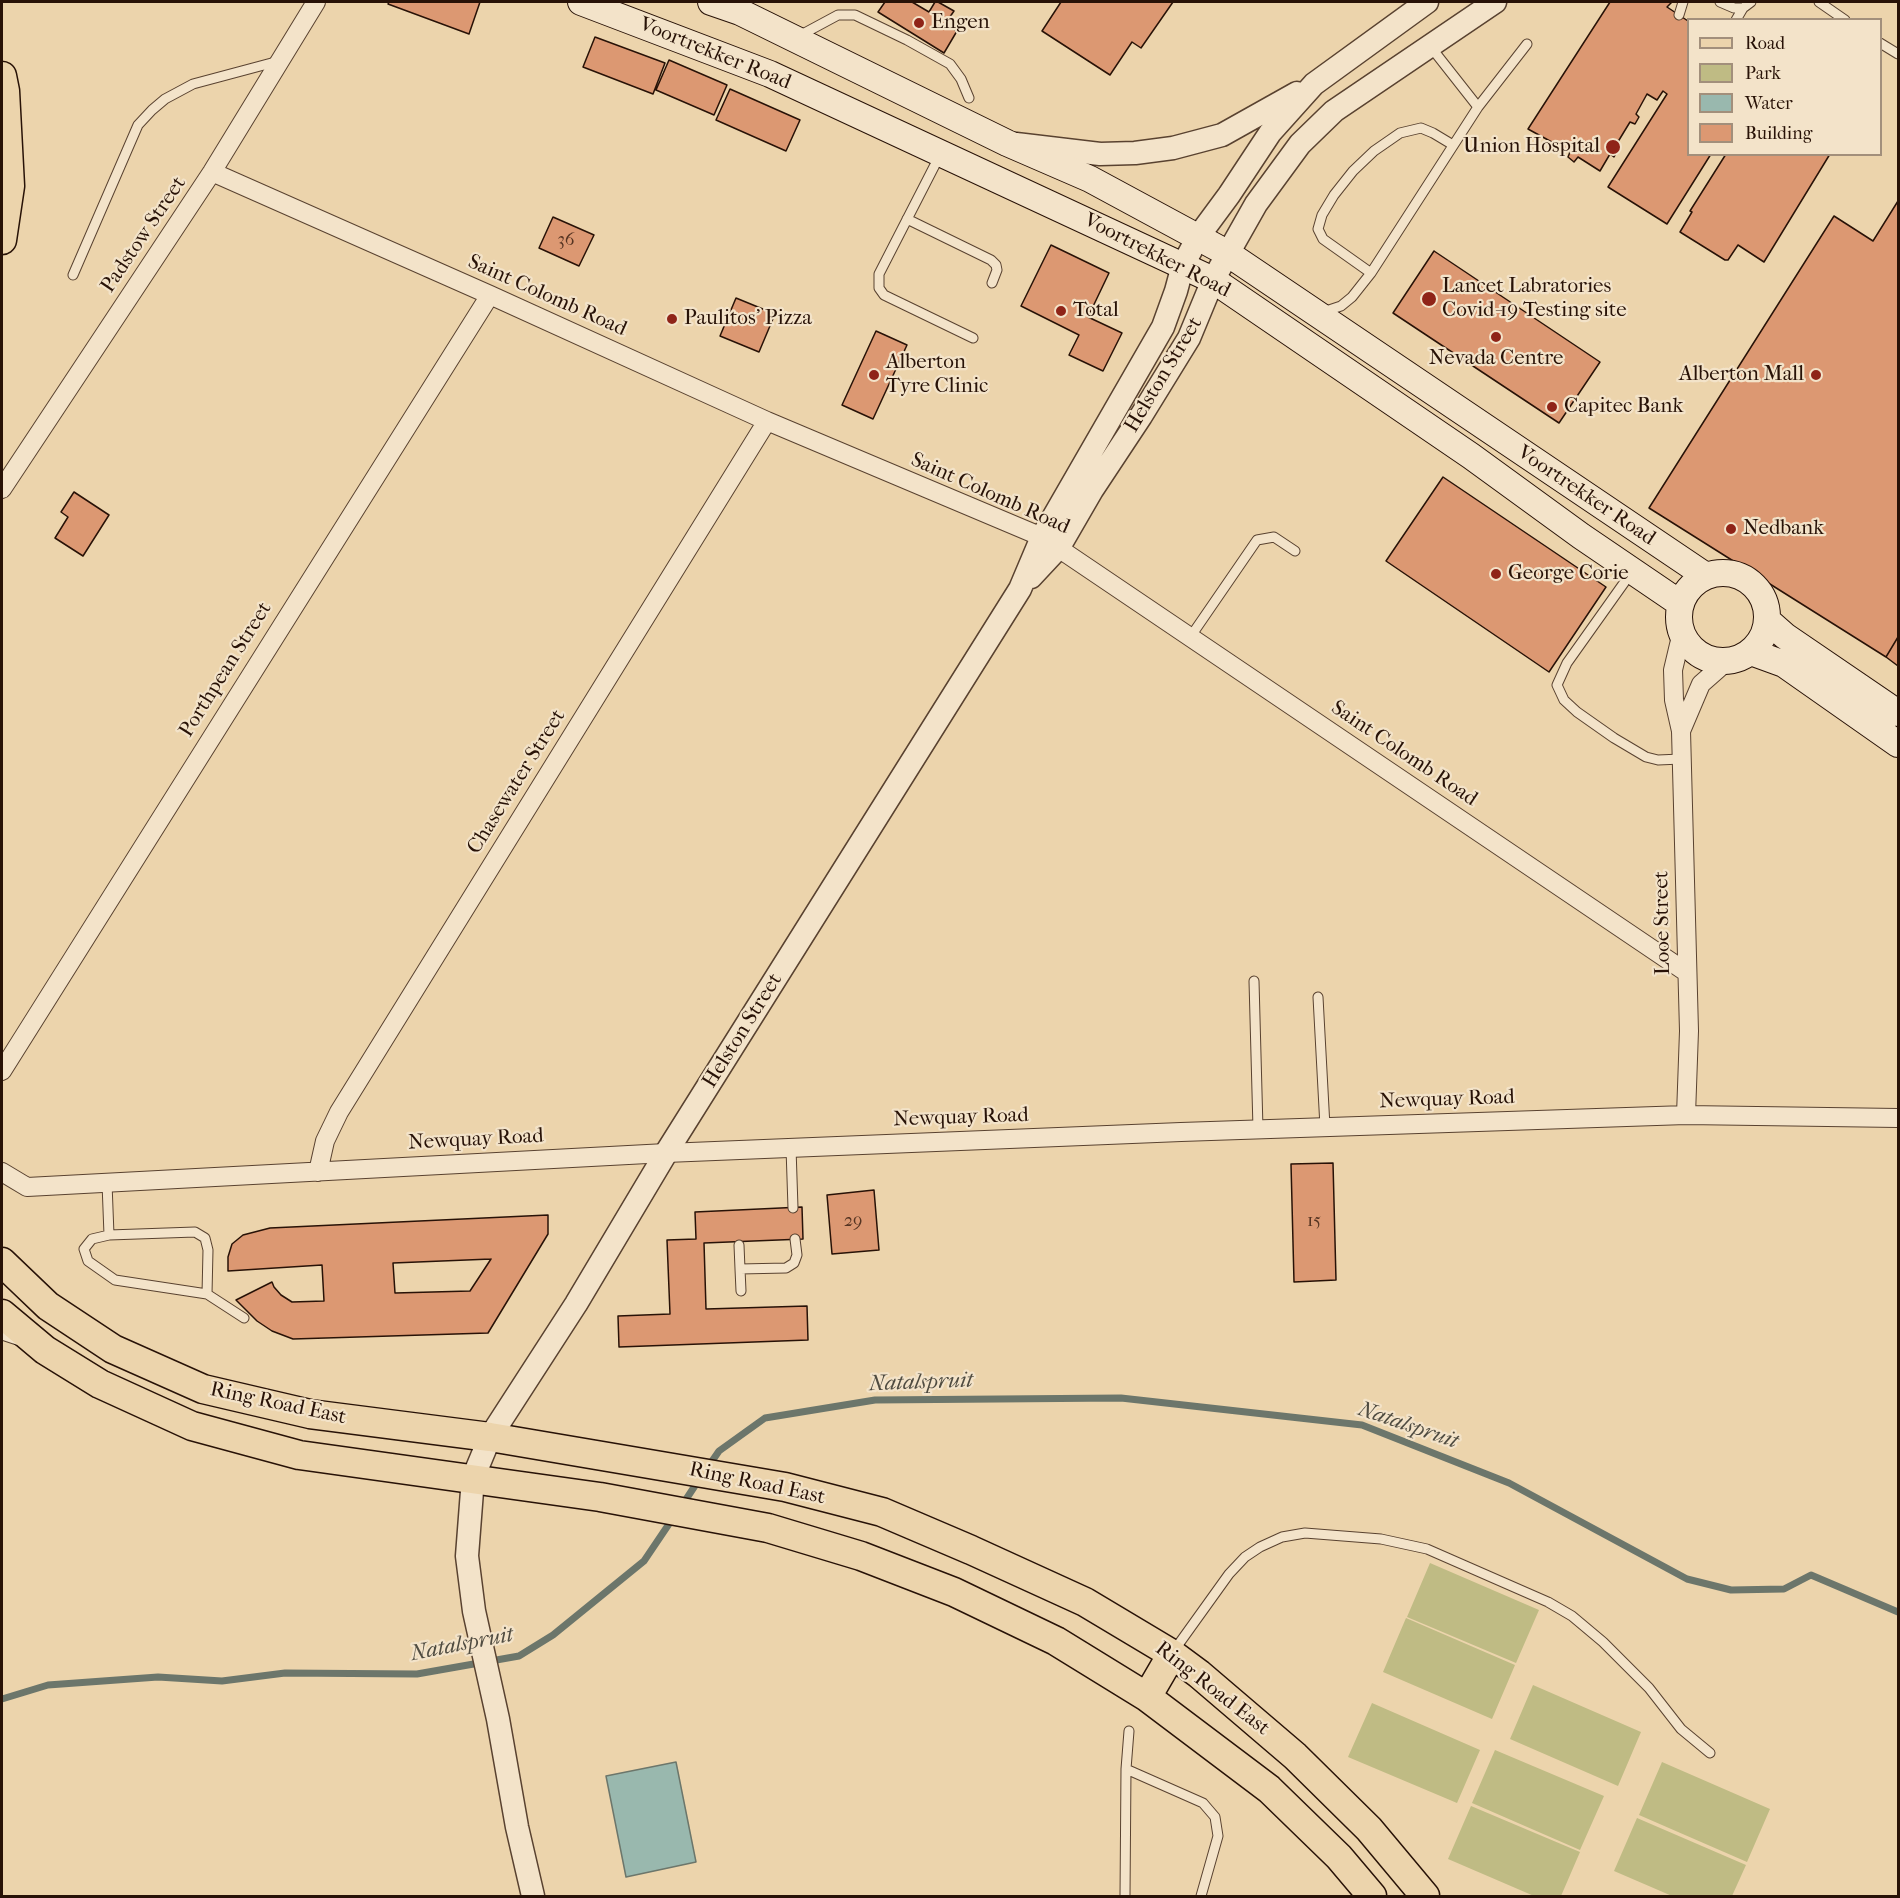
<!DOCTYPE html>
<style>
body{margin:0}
#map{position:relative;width:1900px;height:1898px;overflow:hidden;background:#ecd4ac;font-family:"IM FELL French Canon",serif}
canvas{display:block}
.frame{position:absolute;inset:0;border:3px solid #281207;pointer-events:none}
.legend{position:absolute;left:1687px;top:18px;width:195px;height:138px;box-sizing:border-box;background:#f3e3c9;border:2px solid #a28f7b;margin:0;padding:8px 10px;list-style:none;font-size:18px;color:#281207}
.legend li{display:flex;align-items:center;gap:12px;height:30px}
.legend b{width:30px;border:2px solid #a28f7b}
</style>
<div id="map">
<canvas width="1900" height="1898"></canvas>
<div class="frame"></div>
<ul class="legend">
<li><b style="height:8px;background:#ecd4ac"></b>Road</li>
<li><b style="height:16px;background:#bfbb84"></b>Park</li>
<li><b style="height:16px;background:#99b8ae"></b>Water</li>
<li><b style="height:16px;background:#dc9872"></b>Building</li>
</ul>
</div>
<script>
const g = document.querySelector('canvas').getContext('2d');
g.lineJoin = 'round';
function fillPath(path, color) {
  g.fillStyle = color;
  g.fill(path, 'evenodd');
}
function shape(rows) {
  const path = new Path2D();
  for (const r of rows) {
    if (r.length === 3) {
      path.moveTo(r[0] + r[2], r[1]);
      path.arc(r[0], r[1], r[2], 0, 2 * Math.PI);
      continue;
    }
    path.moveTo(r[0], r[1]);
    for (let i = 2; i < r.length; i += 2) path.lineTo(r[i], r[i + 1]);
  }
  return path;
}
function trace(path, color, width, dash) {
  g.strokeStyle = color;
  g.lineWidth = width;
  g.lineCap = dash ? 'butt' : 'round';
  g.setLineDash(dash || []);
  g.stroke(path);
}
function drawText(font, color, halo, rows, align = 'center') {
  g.font = font + ' "IM FELL French Canon",serif';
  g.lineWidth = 4.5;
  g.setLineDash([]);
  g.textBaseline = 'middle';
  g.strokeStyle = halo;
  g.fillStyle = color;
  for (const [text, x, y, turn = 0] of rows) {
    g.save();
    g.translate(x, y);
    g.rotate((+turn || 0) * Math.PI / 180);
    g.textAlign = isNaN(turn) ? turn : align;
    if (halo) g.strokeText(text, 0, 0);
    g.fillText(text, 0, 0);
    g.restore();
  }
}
fillPath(shape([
 [1430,1563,1539,1610,1516,1663,1407,1617],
 [1406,1618,1515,1665,1492,1719,1383,1672],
 [1533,1685,1641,1732,1618,1786,1510,1739],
 [1372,1703,1480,1750,1457,1803,1348,1757],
 [1495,1750,1604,1796,1580,1850,1472,1803],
 [1662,1762,1770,1809,1747,1862,1639,1815],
 [1471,1806,1580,1852,1561,1896,1534,1896,1448,1859],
 [1637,1818,1746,1865,1732,1896,1672,1896,1614,1871]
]), '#bfbb84');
const water = shape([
 [676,1762,696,1862,626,1877,606,1776,676,1762]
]);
fillPath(water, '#99b8ae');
trace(water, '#6c766b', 1.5);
trace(shape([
 [708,1467,719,1451,765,1418,875,1400,1121,1398,1362,1425,1509,1483,1687,1579,1731,1590,1784,1589,1811,1575,1898,1612],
 [683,1504,700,1478],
 [2,1699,48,1685,158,1677,222,1681,285,1673,417,1674,519,1656,553,1635,644,1561,673,1518]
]), '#6c766b', 7);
const building = shape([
 [389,2,480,2,469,34,388,4,389,2],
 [885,2,912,2,929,12,935,2,938,2,954,11,945,24,957,31,944,53,878,12,885,2],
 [1061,2,1173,2,1141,48,1132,42,1110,75,1042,31,1061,2],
 [1610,2,1672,2,1667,7,1688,21,1688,154,1711,154,1667,224,1608,187,1667,94,1663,91,1657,100,1647,94,1636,114,1639,117,1635,124,1630,122,1616,145,1619,148,1614,157,1610,154,1600,171,1578,157,1574,162,1568,157,1570,152,1528,129,1610,2],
 [595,37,665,63,653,94,583,67,595,37],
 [669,60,727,85,714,115,656,90,669,60],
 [730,89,800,120,786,151,716,120,730,89],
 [1726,154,1830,154,1764,262,1738,245,1728,260,1725,260,1680,232,1692,212,1690,211,1726,154],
 [1898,201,1898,637,1886,657,1649,508,1834,216,1873,241,1898,201],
 [553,217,594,235,579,266,539,248,553,217],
 [1051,245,1109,273,1088,317,1122,333,1103,371,1069,355,1079,335,1021,306,1051,245],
 [1434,251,1600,362,1559,423,1393,313,1434,251],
 [736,298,775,314,759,352,720,336,736,298],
 [876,331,907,345,873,419,842,405,876,331],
 [1443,477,1606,587,1549,672,1386,561,1443,477],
 [74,492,109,515,83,556,55,538,68,517,61,512,74,492],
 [1898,637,1898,666,1886,657,1898,637],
 [1333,1163,1336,1280,1294,1282,1291,1164,1333,1163],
 [874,1190,879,1250,832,1254,827,1195,874,1190],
 [802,1207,803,1239,704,1243,706,1309,807,1306,808,1340,619,1347,618,1316,670,1314,667,1240,696,1239,695,1212,802,1207],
 [548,1215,548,1234,488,1333,293,1339,272,1331,257,1321,236,1300,272,1282,274,1287,281,1295,292,1302,324,1301,322,1265,228,1271,228,1257,232,1244,243,1235,270,1228,548,1215],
 [491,1259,470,1291,395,1293,393,1263,491,1259]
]);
fillPath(building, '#dc9872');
trace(building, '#281207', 1.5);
const service = shape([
 [1720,2,1734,8,1743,8,1751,2],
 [1819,2,1845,20],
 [1679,15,1683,2],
 [1736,20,1743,8],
 [799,36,838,15,855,15,907,40,950,64,961,79,969,98],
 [1880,43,1898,54],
 [1430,46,1478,107,1527,44],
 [940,155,879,274,879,288,884,295,973,338],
 [907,219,991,260,996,265,997,270,992,283],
 [1371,273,1323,239,1318,229,1322,215,1334,195,1353,171,1374,151,1400,133,1421,128,1433,133,1453,145],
 [73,275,138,125,152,110,165,99,193,84,279,61],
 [1323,312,1341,306,1352,297,1371,273,1478,107],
 [1631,573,1567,663,1557,685,1564,700,1577,712,1614,738,1646,757,1658,760,1681,759],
 [1191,636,1257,540,1274,537,1295,551],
 [1254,981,1258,1129],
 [1318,997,1325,1127],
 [791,1148,793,1208],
 [107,1183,109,1235],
 [739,1245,740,1269,786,1268,794,1263,797,1255,795,1239],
 [740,1269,741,1291],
 [207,1294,208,1250,205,1238,195,1232,109,1235,92,1239,84,1249,88,1261,115,1280,207,1294,244,1318],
 [2,1335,17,1340],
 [1173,1652,1229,1574,1245,1557,1260,1547,1282,1537,1305,1533,1381,1539,1427,1549,1548,1602,1572,1616,1603,1642,1649,1688,1681,1729,1710,1753],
 [1126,1769,1203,1803,1215,1817,1218,1836,1201,1896],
 [1125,1896,1126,1769,1129,1731]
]);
const minor = shape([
 [212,172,490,295,767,421,1042,537,1686,972],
 [2,489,212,172,316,2],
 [1682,632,1673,670,1674,700,1681,731,1689,1031,1686,1115],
 [1681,731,1701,684,1726,662],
 [2,1071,490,295],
 [2,1172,27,1187,666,1153,1181,1132,1686,1115,1898,1118],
 [318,1172,325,1141,339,1112,767,421]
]);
const tertiary = shape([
 [1016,144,1100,154,1135,153,1173,148,1222,135,1297,93],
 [1031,577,1059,547,1092,490,1141,416,1189,338,1213,280,1256,204,1300,144,1334,111,1495,2],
 [533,1896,517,1827,498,1719,474,1611,467,1556,473,1478,490,1437,576,1304,666,1153,1020,589,1042,537,1163,327,1176,291,1183,265,1198,237,1229,195,1270,133,1314,84,1427,2]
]);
const secondary = shape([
 [581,2,770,74,1213,280,1471,456,1581,536,1681,604],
 [711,2,740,12,1007,143,1090,179,1227,253,1706,576],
 [1723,617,44],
 [1768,621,1785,636,1898,713],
 [1751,652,1784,664,1898,744]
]);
const primary = shape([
 [2,76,5,91,10,186,2,240],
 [2,1262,48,1306,113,1349,203,1389,310,1414,490,1437,785,1487,882,1512,971,1550,1085,1602,1172,1654,1199,1674,1295,1756,1369,1829,1425,1896],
 [2,1314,45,1350,100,1384,192,1426,299,1455,600,1497,768,1528,861,1556,954,1592,1056,1641,1147,1697,1269,1789,1339,1857,1372,1896],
 [1147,1697,1172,1654]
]);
trace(service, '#594230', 11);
trace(minor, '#594230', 20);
trace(tertiary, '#594230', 25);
trace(secondary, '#281207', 28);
trace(primary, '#281207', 31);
trace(service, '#f3e3c9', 9);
trace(minor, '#f3e3c9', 18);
trace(tertiary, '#f3e3c9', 22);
trace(secondary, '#f3e3c9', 26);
trace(primary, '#ecd4ac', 28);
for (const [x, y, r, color] of [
 [919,23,6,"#8f2418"],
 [1613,147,8,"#8f2418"],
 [1429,299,8,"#8f2418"],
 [1061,311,6,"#8f2418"],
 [672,319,6,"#8f2418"],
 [1496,337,6,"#8f2418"],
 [874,375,6,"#8f2418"],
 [1816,375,6,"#8f2418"],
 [1552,407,6,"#8f2418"],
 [1731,529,6,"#8f2418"],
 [1496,574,6,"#8f2418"]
]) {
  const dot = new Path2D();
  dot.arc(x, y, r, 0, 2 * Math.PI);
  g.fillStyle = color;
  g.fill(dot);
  trace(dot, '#f3e3c9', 2);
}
drawText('18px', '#553422', null, [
 ["36",566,241],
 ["29",853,1222],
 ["15",1314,1222]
]);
drawText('21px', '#281207', '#f3e3c9', [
 ["Engen",931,23],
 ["Union Hospital",1600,147,"right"],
 ["Lancet Labratories",1442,287],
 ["Covid-19 Testing site",1442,311],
 ["Total",1073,311],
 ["Paulitos' Pizza",684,319],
 ["Nevada Centre",1496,359,"center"],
 ["Alberton",886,363],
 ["Tyre Clinic",886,387],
 ["Alberton Mall",1804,375,"right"],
 ["Capitec Bank",1564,407],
 ["Nedbank",1743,529],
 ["George Corie",1508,574]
], 'left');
drawText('21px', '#281207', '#f3e3c9', [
 ["Voortrekker Road",715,54,22],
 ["Padstow Street",144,235,-56],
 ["Voortrekker Road",1157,256,27],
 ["Saint Colomb Road",547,296,24],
 ["Helston Street",1164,375,-59],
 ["Saint Colomb Road",990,494,24],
 ["Voortrekker Road",1586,496,34],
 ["Porthpean Street",226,670,-58],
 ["Saint Colomb Road",1404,754,34],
 ["Chasewater Street",517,782,-58],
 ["Looe Street",1663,923,-91],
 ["Helston Street",743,1031,-58],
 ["Newquay Road",1447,1100,-2],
 ["Newquay Road",961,1118,-2],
 ["Newquay Road",476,1140,-3],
 ["Ring Road East",278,1404,12],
 ["Ring Road East",757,1484,12],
 ["Ring Road East",1212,1689,38]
]);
drawText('italic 22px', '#504c41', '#f3e3c9', [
 ["Natalspruit",921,1383,-2],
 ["Natalspruit",1408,1426,19],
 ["Natalspruit",462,1645,-11]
]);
</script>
